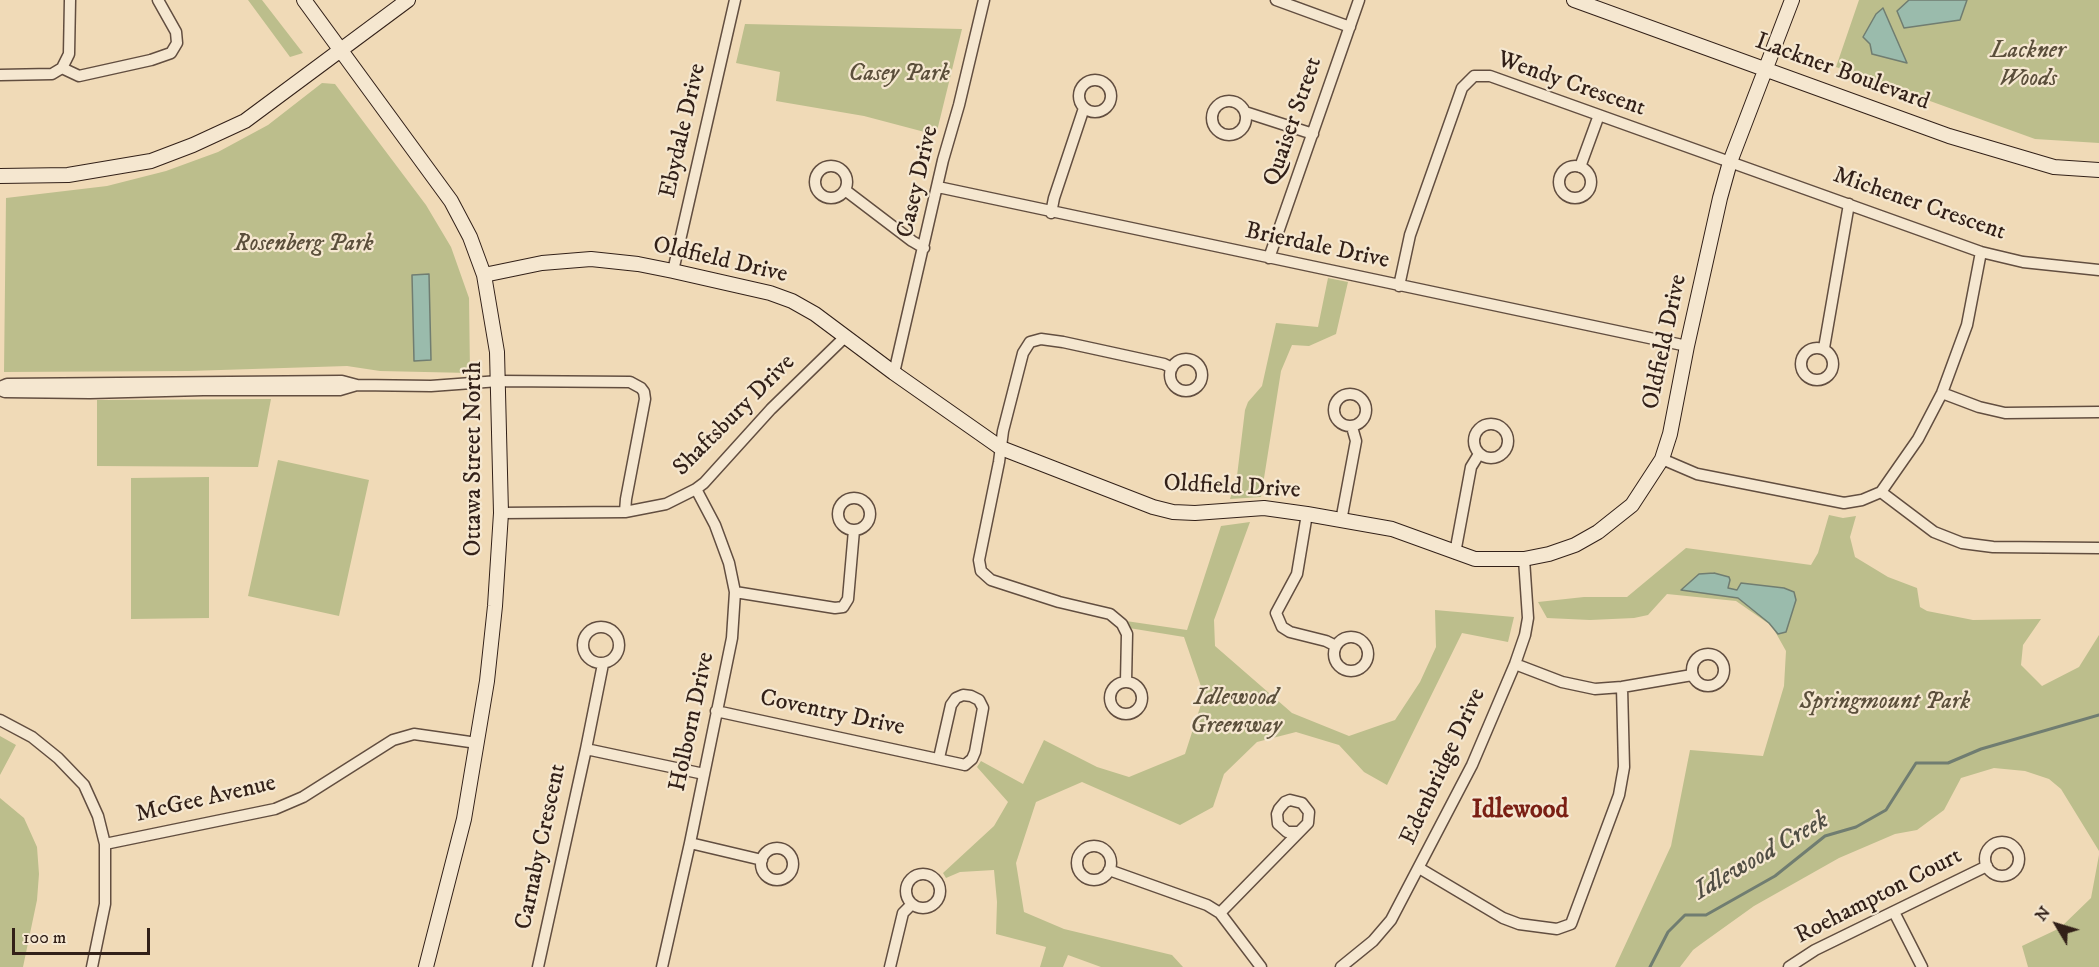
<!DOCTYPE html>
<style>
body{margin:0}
#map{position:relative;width:2099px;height:967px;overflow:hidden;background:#f0dab7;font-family:"IM FELL DW Pica",serif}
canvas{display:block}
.north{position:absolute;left:2027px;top:895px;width:60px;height:60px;-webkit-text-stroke:4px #f5e7d0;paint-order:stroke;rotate:308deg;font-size:16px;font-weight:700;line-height:24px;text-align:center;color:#322018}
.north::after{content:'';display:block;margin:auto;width:21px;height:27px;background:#322018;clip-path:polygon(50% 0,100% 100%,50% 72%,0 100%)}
.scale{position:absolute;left:12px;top:928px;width:138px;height:27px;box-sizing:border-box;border:3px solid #322018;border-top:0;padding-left:8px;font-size:18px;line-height:21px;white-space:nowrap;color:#322018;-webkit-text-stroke:4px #f5e7d0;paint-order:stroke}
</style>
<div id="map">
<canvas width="2099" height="967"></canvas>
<div class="north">N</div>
<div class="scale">100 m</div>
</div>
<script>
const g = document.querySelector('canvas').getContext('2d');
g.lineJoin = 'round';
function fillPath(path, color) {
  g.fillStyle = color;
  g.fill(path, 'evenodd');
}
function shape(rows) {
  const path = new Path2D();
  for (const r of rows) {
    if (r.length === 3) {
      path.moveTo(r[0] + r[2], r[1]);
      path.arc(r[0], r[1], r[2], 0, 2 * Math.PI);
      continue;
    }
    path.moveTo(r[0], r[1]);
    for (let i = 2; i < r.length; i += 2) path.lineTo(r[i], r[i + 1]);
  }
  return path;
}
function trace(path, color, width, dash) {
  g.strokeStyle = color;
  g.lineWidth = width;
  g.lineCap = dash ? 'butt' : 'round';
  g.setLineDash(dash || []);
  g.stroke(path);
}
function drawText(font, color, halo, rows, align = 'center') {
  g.font = font + ' "IM FELL DW Pica",serif';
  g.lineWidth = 4.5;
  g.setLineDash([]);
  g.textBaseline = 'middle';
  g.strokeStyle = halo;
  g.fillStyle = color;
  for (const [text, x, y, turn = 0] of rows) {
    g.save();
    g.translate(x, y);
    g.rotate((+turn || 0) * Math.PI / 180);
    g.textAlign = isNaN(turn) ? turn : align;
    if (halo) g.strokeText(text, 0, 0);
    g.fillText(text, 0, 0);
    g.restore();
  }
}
fillPath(shape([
 [248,0,262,0,303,53,290,57],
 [1859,0,2099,0,2099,143,2035,139,1836,67],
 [745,24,962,29,936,135,864,116,776,101,780,72,736,63],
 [322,83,335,84,426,205,451,247,469,298,470,373,380,371,347,366,189,371,4,372,6,198,107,186,166,171,218,152,268,125],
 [1328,278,1348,282,1336,334,1309,346,1292,345,1281,371,1261,497,1230,499,1237,476,1245,410,1248,402,1262,386,1276,323,1318,327],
 [271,399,258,467,97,466,97,400],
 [278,460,369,480,339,616,248,596],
 [209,477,209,618,131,619,131,478],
 [1829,515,1843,518,1856,516,1850,537,1855,557,1888,577,1917,588,1920,607,1927,611,1973,620,2041,619,2023,645,2021,665,2042,686,2079,667,2099,635,2099,851,2061,789,2049,779,2025,771,1994,768,1961,778,1944,810,1917,830,1895,834,1839,858,1754,906,1701,944,1693,950,1680,967,1615,967,1671,846,1690,750,1763,756,1784,686,1786,651,1772,626,1736,601,1667,594,1648,615,1634,618,1590,620,1547,618,1538,602,1584,597,1627,597,1686,548,1811,565,1818,553],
 [1250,522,1214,620,1215,646,1292,713,1349,736,1395,720,1420,682,1436,647,1435,610,1514,617,1508,642,1462,633,1387,785,1364,772,1339,745,1296,732,1257,742,1224,774,1213,807,1180,825,1082,782,1036,802,1016,863,1024,912,1064,929,1172,955,1183,967,1101,967,1068,955,1063,967,1040,967,1046,947,996,934,997,902,994,870,960,872,946,878,943,873,994,826,1008,802,977,767,981,761,1023,784,1044,740,1097,767,1129,777,1185,754,1204,695,1184,637,1129,628,1126,621,1187,630,1221,526],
 [0,736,16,745,0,775],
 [0,798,24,818,37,847,39,874,37,900,23,967,0,967],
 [2099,855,2099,967,2028,967,2022,946,2060,928,2091,898]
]), '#bcbe8c');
const water = shape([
 [1909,0,1967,0,1960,20,1904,28,1897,11,1909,0],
 [1883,8,1907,63,1872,54,1870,44,1863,37,1876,14,1883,8],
 [429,274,431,360,414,361,412,275,429,274],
 [1714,573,1729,577,1730,580,1728,588,1737,590,1741,583,1784,588,1794,592,1796,600,1786,632,1778,634,1769,623,1738,598,1681,590,1699,574,1714,573]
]);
fillPath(water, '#9abbac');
trace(water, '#707d71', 1.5);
trace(shape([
 [1650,967,1668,932,1685,915,1706,915,1775,876,1825,836,1856,827,1886,810,1916,763,1948,763,1981,749,2099,715]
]), '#707d71', 3);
const street = shape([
 [1276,0,1350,27],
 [62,68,79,76,151,60,171,53,177,43,176,32,158,0],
 [62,68,69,54,70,0],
 [0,75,52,74,62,68],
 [1095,96,16],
 [1229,118,17],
 [1245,112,1313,134],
 [1575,182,16],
 [831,182,16],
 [1580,167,1599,115],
 [938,187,1687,346],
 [845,190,912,241,924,248],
 [1051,213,1054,198,1084,108],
 [1269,258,1359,0],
 [673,271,735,0],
 [1399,286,1410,235,1462,88,1474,76,1490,76,1981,252,2023,262,2099,270],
 [1817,364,16],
 [1824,348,1849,204],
 [1186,375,16],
 [894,373,943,160,959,105,984,0],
 [0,387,7,384,342,381,357,385,431,386,499,381,630,382,641,388,644,392,645,399,626,499,625,512],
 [0,390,5,392,90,393,203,390,340,390,357,385],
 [1942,393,1979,407,2005,413,2099,412],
 [1350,410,16],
 [1491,441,17],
 [1662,459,1697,474,1844,503,1862,500,1881,492,1918,439,1942,393,1967,325,1981,252],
 [1881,492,1934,532,1962,543,1993,547,2099,548],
 [854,514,16],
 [501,513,625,512,666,504,696,489,704,483,771,409,846,336],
 [1307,514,1297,574,1276,613,1282,627,1290,632,1326,641,1336,646],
 [1341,521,1356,441,1352,427],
 [1455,553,1471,467,1479,454],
 [735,592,835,608,843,607,848,599,854,530],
 [601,645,18],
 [1351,654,17],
 [1708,670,16],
 [1515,664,1562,682,1595,689,1622,687,1692,675],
 [1126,698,16],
 [1126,682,1127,634,1122,624,1110,614,1059,602,991,580,981,571,979,560,999,462,1003,431,1023,353,1030,342,1041,339,1063,342,1164,364,1172,368],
 [716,711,965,765,972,759,975,752,983,708,979,700,971,696,963,695,956,698,951,705,939,758],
 [0,720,32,737,58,758,84,785,98,816,105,844,105,904,92,967],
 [586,749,603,664],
 [2002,859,17],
 [690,843,762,860],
 [105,844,275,809,303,797,393,740,414,734,477,743],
 [1094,863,17],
 [777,864,16],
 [1419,868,1503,918,1519,924,1557,929,1571,924,1619,795,1624,767,1622,687],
 [1109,870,1207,905,1220,913,1261,967],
 [923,891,17],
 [1894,912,1922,967],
 [1220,913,1308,823,1309,812,1302,803,1290,800,1285,802,1279,809,1277,814,1278,824,1287,832,1299,832],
 [538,967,586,749,704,774],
 [662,967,690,843,732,638,735,592,729,563,715,525,696,489],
 [890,967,903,913,912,904],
 [1341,967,1373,941,1391,920,1472,765,1515,664,1525,635,1528,618,1524,559],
 [1789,967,1815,950,1987,866]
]);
const secondary = shape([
 [304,0,451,201,470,237,484,275,497,352,501,513,495,606,487,681,464,819,426,967],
 [1574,0,1949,136,2054,167,2099,170],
 [0,176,68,175,151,161,193,145,245,121,408,0],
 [484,275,542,263,591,259,638,264,673,271,770,293,792,301,815,314,894,373,1001,448,1153,507,1173,512,1195,513,1264,508,1307,514,1392,529,1475,559,1524,559,1549,554,1575,545,1598,532,1632,505,1662,459,1670,434,1687,346,1720,198,1730,162,1792,0]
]);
trace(street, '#624e40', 13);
trace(secondary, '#322018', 16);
trace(street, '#f5e7d0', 10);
trace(secondary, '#f5e7d0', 14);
drawText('italic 24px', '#5b4f3b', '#f5e7d0', [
 ["Lackner",2028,52],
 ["Woods",2028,80],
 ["Casey Park",899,75],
 ["Rosenberg Park",304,245],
 ["Idlewood",1236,699],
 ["Greenway",1236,727],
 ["Springmount Park",1885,703]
]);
drawText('24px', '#322018', '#f5e7d0', [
 ["Lackner Boulevard",1842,73,20],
 ["Wendy Crescent",1571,85,19],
 ["Quaiser Street",1294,122,-71],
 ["Ebydale Drive",684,131,-77],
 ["Casey Drive",919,182,-77],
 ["Michener Crescent",1919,205,19],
 ["Brierdale Drive",1317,247,12],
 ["Oldfield Drive",720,261,13],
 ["Oldfield Drive",1666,342,-78],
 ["Shaftsbury Drive",735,416,-45],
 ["Ottawa Street North",475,459,-90],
 ["Oldfield Drive",1232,488,3],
 ["Coventry Drive",832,714,12],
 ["Holborn Drive",693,722,-78],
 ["Edenbridge Drive",1444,767,-65],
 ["McGee Avenue",206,800,-13],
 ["Carnaby Crescent",542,847,-78],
 ["Roehampton Court",1879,897,-27]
]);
drawText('bold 26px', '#7a1f14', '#f5e7d0', [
 ["Idlewood",1520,812]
]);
drawText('italic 26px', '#514e44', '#f5e7d0', [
 ["Idlewood Creek",1762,857,-30]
]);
</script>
